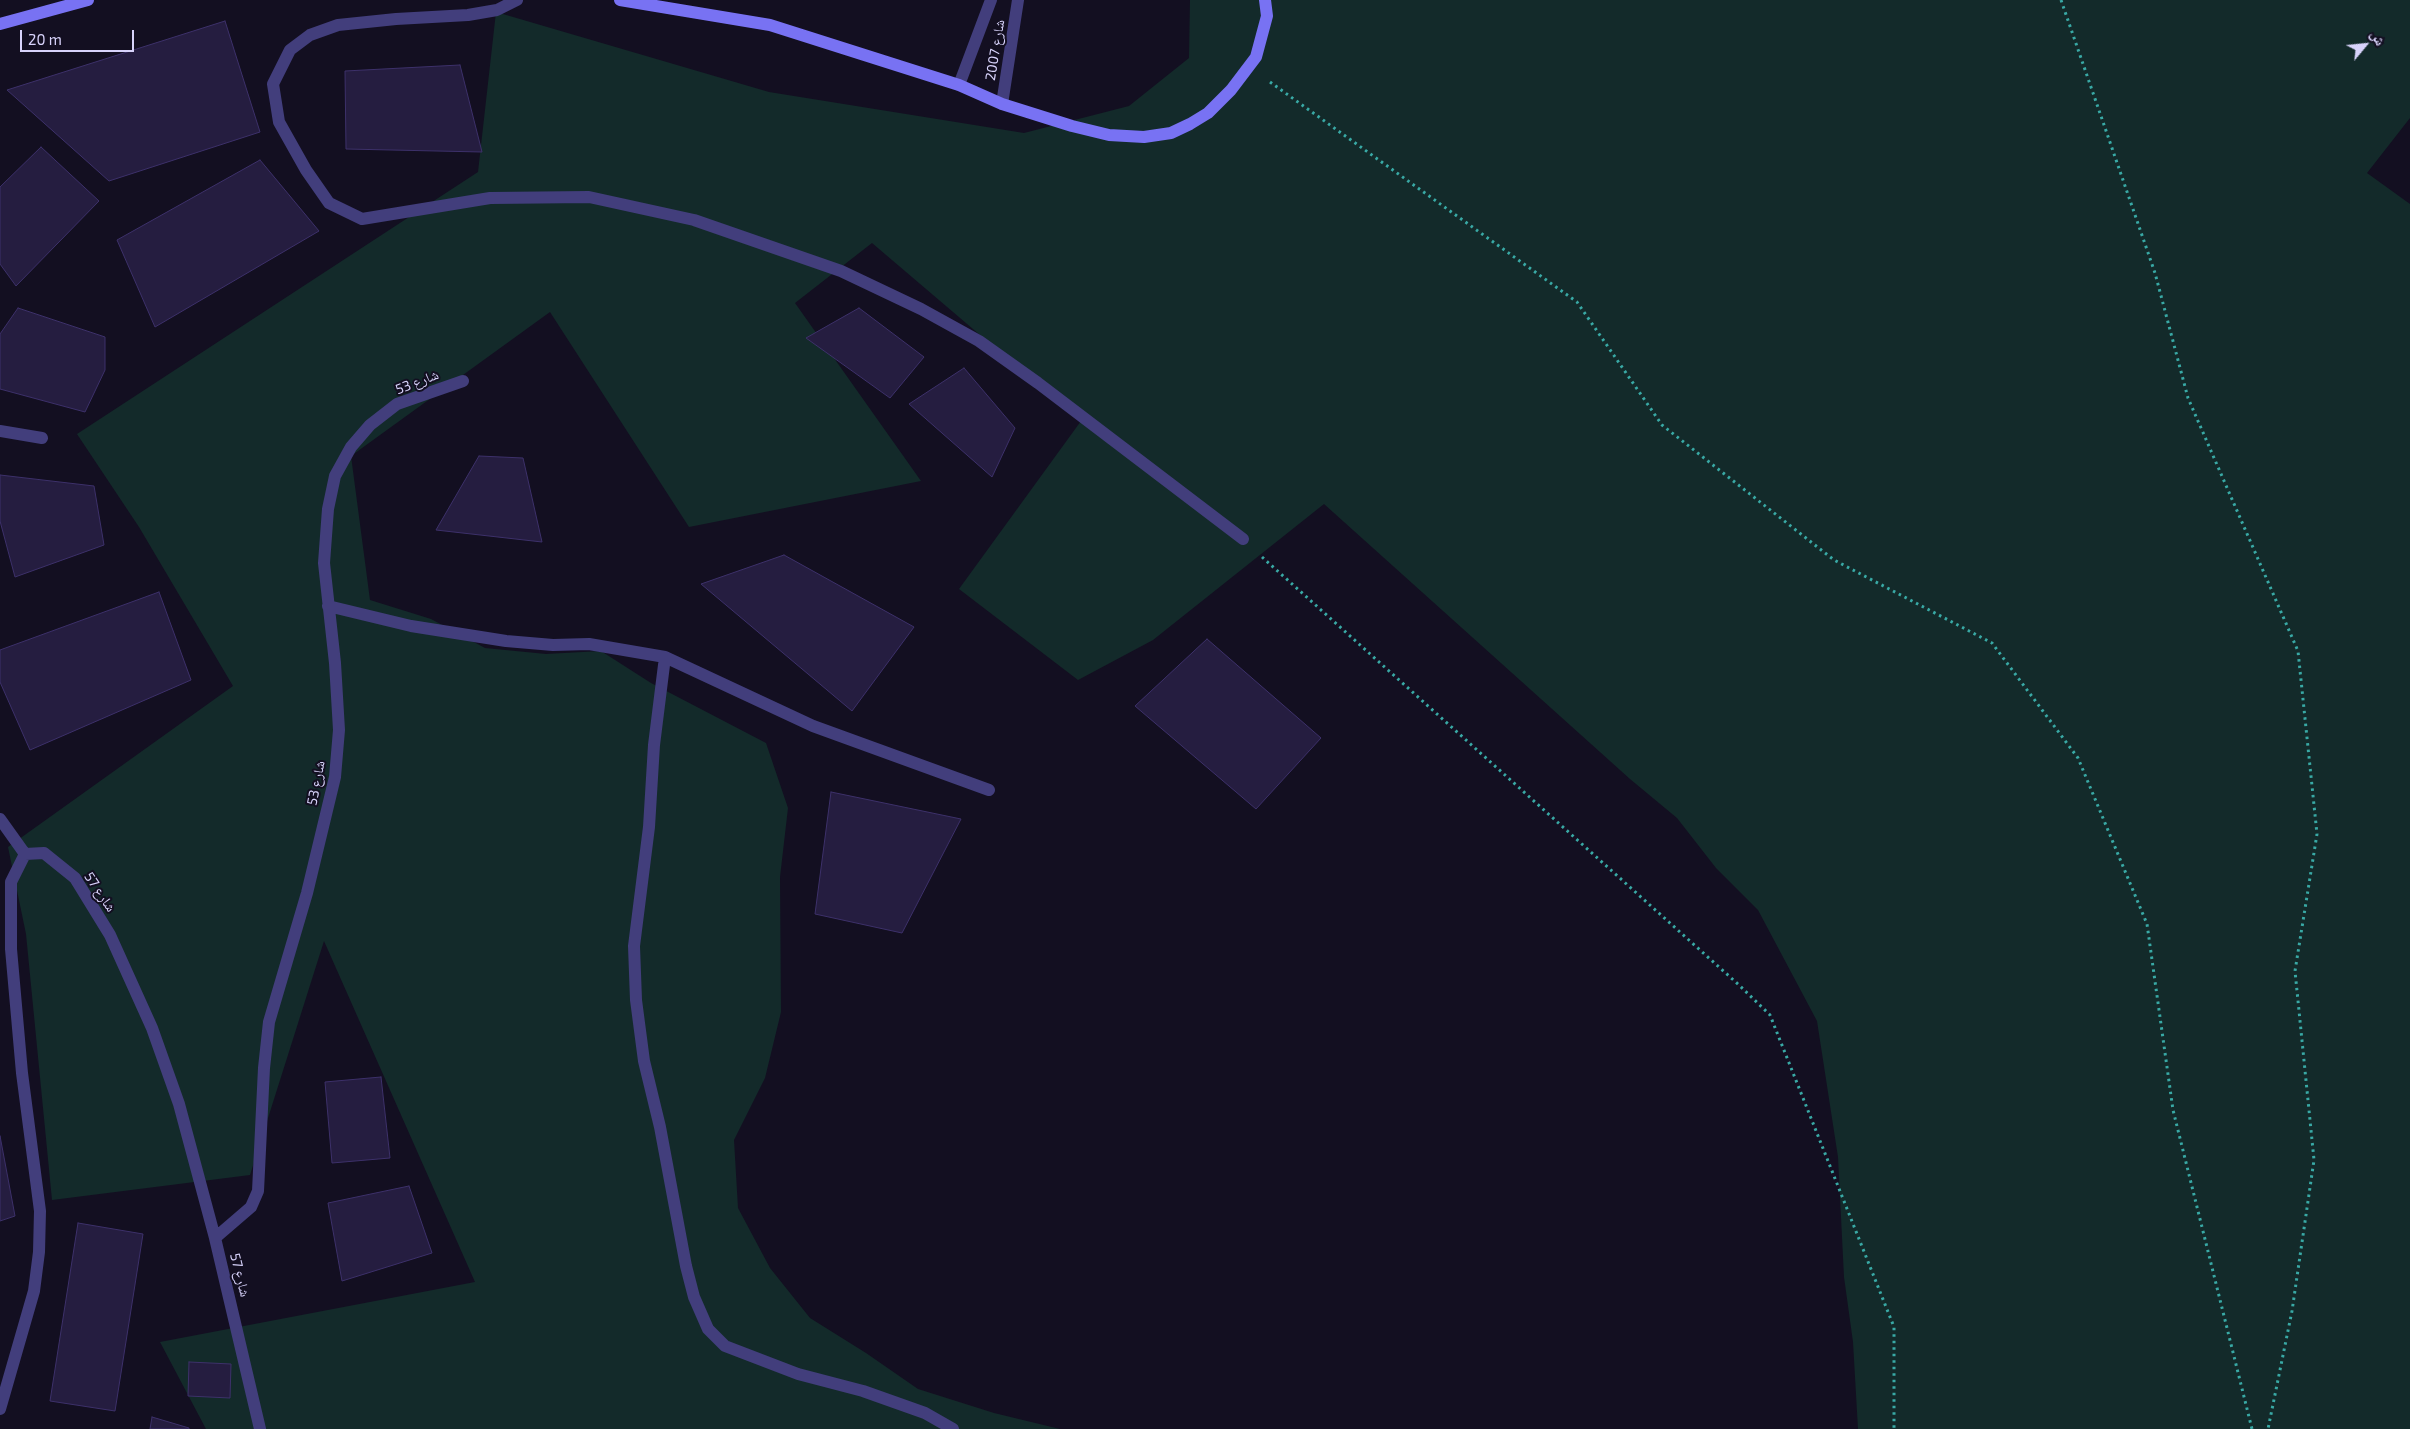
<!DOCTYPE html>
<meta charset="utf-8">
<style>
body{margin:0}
#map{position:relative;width:2410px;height:1429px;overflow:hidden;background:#130f21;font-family:"Exo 2","Noto Naskh Arabic",sans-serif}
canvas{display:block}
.north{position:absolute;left:2340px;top:20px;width:50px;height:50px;-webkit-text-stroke:4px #130f21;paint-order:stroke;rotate:62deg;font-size:14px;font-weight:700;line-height:20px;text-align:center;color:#d8d3fb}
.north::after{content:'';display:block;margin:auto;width:18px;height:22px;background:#d8d3fb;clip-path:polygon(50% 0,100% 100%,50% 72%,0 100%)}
.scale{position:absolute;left:20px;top:30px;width:114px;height:22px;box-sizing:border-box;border:2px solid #d8d3fb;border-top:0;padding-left:6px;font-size:15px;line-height:18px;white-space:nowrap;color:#d8d3fb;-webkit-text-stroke:4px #130f21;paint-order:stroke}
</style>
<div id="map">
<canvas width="2410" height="1429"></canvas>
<div class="north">ش</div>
<div class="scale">20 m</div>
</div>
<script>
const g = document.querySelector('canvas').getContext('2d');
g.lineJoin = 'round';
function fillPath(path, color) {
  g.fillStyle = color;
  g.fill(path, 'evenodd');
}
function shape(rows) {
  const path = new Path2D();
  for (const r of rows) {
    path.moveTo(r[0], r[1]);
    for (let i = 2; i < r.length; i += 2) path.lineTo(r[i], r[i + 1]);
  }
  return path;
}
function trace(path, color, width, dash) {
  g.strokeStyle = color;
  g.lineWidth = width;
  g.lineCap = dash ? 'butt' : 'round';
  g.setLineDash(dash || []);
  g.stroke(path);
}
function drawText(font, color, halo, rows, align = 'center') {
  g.font = font + ' "Exo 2","Noto Naskh Arabic",sans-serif';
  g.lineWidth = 4;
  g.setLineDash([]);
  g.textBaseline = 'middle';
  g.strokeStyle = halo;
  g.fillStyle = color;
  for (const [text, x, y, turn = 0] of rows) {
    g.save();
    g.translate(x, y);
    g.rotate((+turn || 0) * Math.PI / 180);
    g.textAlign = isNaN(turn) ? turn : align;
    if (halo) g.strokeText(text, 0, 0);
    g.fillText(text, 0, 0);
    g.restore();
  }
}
fillPath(shape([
 [1190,0,2410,0,2410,118,2367,173,2410,204,2410,1429,1858,1429,1853,1342,1844,1277,1838,1157,1817,1021,1758,910,1716,868,1677,818,1630,779,1324,504,1153,640,1078,680,959,589,1081,421,872,243,795,303,921,481,689,527,550,312,351,456,370,600,431,619,485,648,546,654,601,651,651,683,766,743,788,808,780,877,781,1012,765,1078,734,1140,738,1208,770,1268,810,1318,866,1353,918,1389,994,1413,1060,1429,206,1429,160,1342,475,1282,324,941,250,1175,52,1200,26,934,8,847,233,686,139,527,77,434,478,172,496,12,769,92,1024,133,1129,106,1189,58]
]), '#132a2a');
const building = shape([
 [225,21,260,132,109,181,7,90,225,21],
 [460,65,482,152,346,149,345,71,460,65],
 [41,147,99,201,16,286,0,264,0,187,41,147],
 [260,160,319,231,155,327,117,240,260,160],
 [18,308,105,337,105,370,85,412,0,389,0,334,18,308],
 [859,308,924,357,890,398,806,338,859,308],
 [964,368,1015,428,992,477,909,404,964,368],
 [479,456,523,458,542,542,436,530,479,456],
 [0,475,94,486,104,545,15,577,0,521,0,475],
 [784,555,914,627,852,711,701,584,784,555],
 [159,592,191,680,30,750,0,682,0,650,159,592],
 [1207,639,1321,738,1256,809,1135,706,1207,639],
 [831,792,961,819,902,933,815,914,831,792],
 [381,1077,390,1158,332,1163,325,1082,381,1077],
 [0,1136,15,1216,0,1221,0,1136],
 [409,1186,432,1253,342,1281,328,1203,409,1186],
 [78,1223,143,1234,115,1411,50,1401,78,1223],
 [189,1362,231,1364,230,1398,188,1396,189,1362],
 [152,1417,189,1428,189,1429,150,1429,152,1417]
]);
fillPath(building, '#251d40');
trace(building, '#3d316a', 1);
trace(shape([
 [2061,0,2155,273,2188,398,2298,651,2317,834,2295,971,2314,1160,2292,1311,2268,1429],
 [1270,82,1577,302,1662,425,1834,560,1992,643,2078,758,2147,924,2173,1110,2252,1429],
 [1262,557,1739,985,1770,1015,1894,1327,1894,1429]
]), '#39a9a5', 3, [2.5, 4]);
trace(shape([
 [517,0,497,10,468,15,396,19,338,25,310,35,290,50,273,84,279,122,306,170,329,203,362,219,490,198,589,197,694,220,841,271,921,309,979,341,1038,383,1243,539],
 [959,85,991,0],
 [1002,104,1018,0],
 [0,431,42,438],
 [328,606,411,626,506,641,553,645,589,644,665,657,813,726,989,790],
 [665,657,654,745,649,827,634,946,636,1000,644,1061,660,1127,686,1266,694,1297,708,1329,725,1346,798,1374,863,1391,925,1413,953,1429],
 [0,819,25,854],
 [215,1238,251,1207,258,1191,264,1068,269,1022,307,893,335,777,339,730,335,663,324,563,328,509,335,476,351,447,370,425,397,404,463,381],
 [0,1409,34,1291,39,1252,40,1211,22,1073,11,949,11,882,25,854,44,853,75,878,110,935,152,1028,179,1104,215,1238,260,1429]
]), '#423e7c', 12);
trace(shape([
 [620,0,770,25,959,85,1002,104,1072,126,1109,135,1144,137,1171,133,1190,124,1208,113,1231,90,1256,57,1267,16,1265,0],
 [0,24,88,0]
]), '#7872f3', 12);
drawText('14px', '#d8d3fb', '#130f21', [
 ["شارع 2007",995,50,-81],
 ["شارع 53",417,382,-21],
 ["شارع 53",316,783,-79],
 ["شارع 57",100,892,56],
 ["شارع 57",240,1275,76]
]);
</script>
